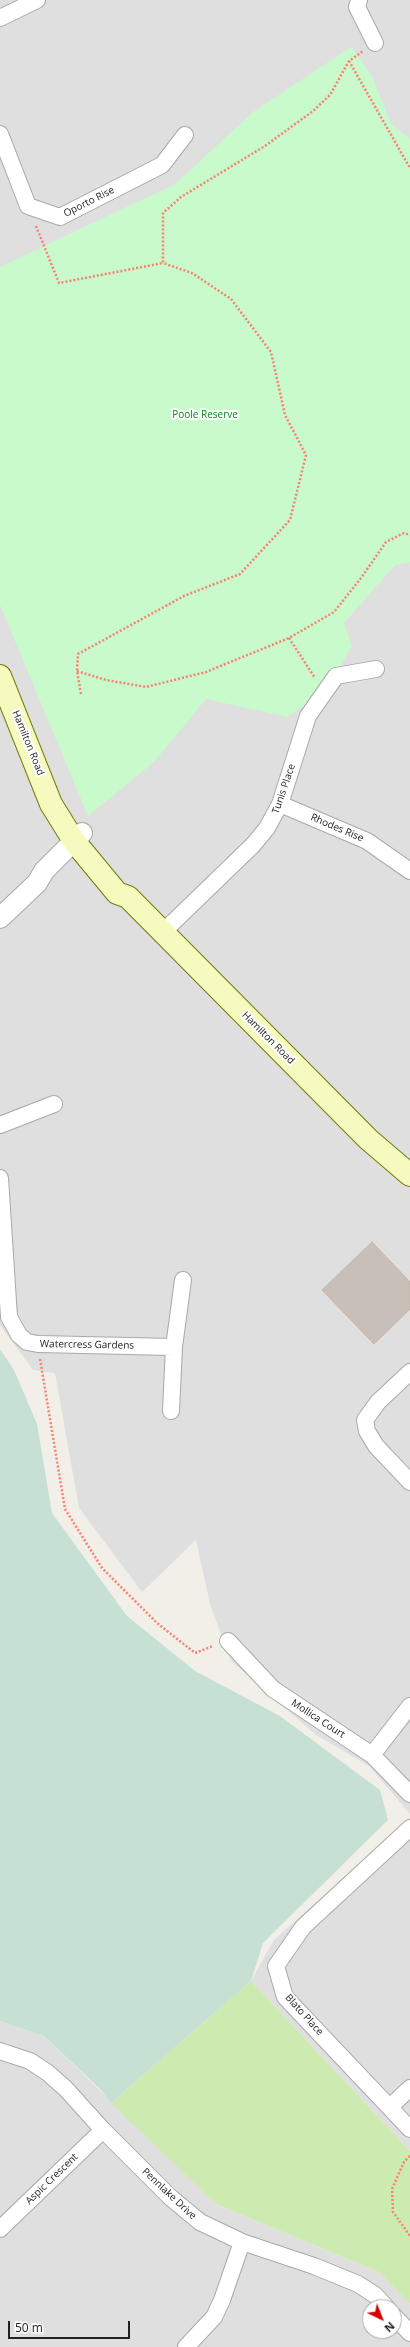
<!DOCTYPE html>
<style>
body{margin:0}
#map{position:relative;width:410px;height:2347px;overflow:hidden;background:#f2efe9;font-family:"Open Sans",sans-serif}
canvas{display:block}
.north{position:absolute;left:362px;top:2299px;width:40px;height:40px;box-sizing:border-box;background:#fff;border:1px solid #a7a7a7;border-radius:50%;rotate:137deg;font-size:11px;font-weight:700;line-height:16px;text-align:center;color:#222}
.north::after{content:'';display:block;margin:auto;width:14px;height:18px;background:#d40000;clip-path:polygon(50% 0,100% 100%,50% 72%,0 100%)}
.scale{position:absolute;left:8px;top:2321px;width:122px;height:18px;box-sizing:border-box;border:2px solid #222;border-top:0;padding-left:5px;font-size:12px;line-height:14px;white-space:nowrap;color:#222;-webkit-text-stroke:3px #fff;paint-order:stroke}
</style>
<div id="map">
<canvas width="410" height="2347"></canvas>
<div class="north">N</div>
<div class="scale">50 m</div>
</div>
<script>
const g = document.querySelector('canvas').getContext('2d');
g.lineJoin = 'round';
function fillPath(path, color) {
  g.fillStyle = color;
  g.fill(path, 'evenodd');
}
function shape(rows) {
  const path = new Path2D();
  for (const r of rows) {
    path.moveTo(r[0], r[1]);
    for (let i = 2; i < r.length; i += 2) path.lineTo(r[i], r[i + 1]);
  }
  return path;
}
function trace(path, color, width, dash) {
  g.strokeStyle = color;
  g.lineWidth = width;
  g.lineCap = dash ? 'butt' : 'round';
  g.setLineDash(dash || []);
  g.stroke(path);
}
function drawText(font, color, halo, rows, align = 'center') {
  g.font = font + ' "Open Sans",sans-serif';
  g.lineWidth = 4;
  g.setLineDash([]);
  g.textBaseline = 'middle';
  g.strokeStyle = halo;
  g.fillStyle = color;
  for (const [text, x, y, turn = 0] of rows) {
    g.save();
    g.translate(x, y);
    g.rotate((+turn || 0) * Math.PI / 180);
    g.textAlign = isNaN(turn) ? turn : align;
    if (halo) g.strokeText(text, 0, 0);
    g.fillText(text, 0, 0);
    g.restore();
  }
}
fillPath(shape([
 [0,0,410,0,410,1814,369,1766,316,1735,231,1661,210,1604,196,1540,142,1592,79,1508,55,1373,33,1370,0,1325],
 [410,1818,410,2151,251,1981,274,1940],
 [0,2021,44,2036,216,2204,379,2272,410,2304,410,2347,0,2347],
 [370,2307,394,2307,394,2331,370,2331]
]), '#e0dfdf');
fillPath(shape([
 [251,1981,410,2151,410,2304,379,2272,216,2204,111,2103]
]), '#cdebb0');
fillPath(shape([
 [0,1349,14,1370,37,1424,52,1513,127,1616,195,1671,280,1716,380,1790,388,1820,263,1943,251,1981,111,2103,101,2090,44,2036,0,2021]
]), '#c6e0d4');
fillPath(shape([
 [351,47,372,76,391,124,410,139,410,562,395,565,344,623,352,646,324,693,287,717,206,699,154,762,88,816,0,605,0,267,175,184,253,112]
]), '#c8facc');
const building = shape([
 [372,1242,410,1282,410,1309,374,1344,322,1290,372,1242]
]);
fillPath(building, '#c7bfb8');
trace(building, '#c4b6ab', 1);
const minor = shape([
 [359,0,357,7,375,43],
 [0,18,37,0],
 [0,134,28,206,60,217,162,165,185,135],
 [280,804,367,841,410,871],
 [163,932,253,845,267,828,280,804,308,716,336,676,376,669],
 [0,1125,54,1104],
 [0,1178,9,1317,19,1335,27,1342,38,1344,174,1347],
 [410,1372,378,1402,365,1420,367,1431,376,1446,410,1482],
 [171,1411,174,1347,183,1280],
 [228,1641,273,1689,372,1755,410,1794],
 [372,1755,410,1706],
 [410,1828,303,1927,276,1966,285,1997,410,2129],
 [0,2051,30,2061,48,2073,66,2089,103,2130,170,2197,200,2222,242,2242,314,2266,358,2284,375,2295,386,2307],
 [390,2107,410,2088],
 [0,2229,103,2130],
 [394,2316,410,2333],
 [186,2347,214,2317,222,2300,242,2242]
]);
const tertiary = shape([
 [0,918,37,883,44,871,82,833]
]);
const secondary = shape([
 [0,676,51,804,74,841,117,893,128,897,368,1139,410,1175]
]);
trace(minor, '#a9a9a9', 18);
trace(tertiary, '#a9a9a9', 22);
trace(secondary, '#707d05', 24);
trace(shape([
 [349,61,410,168],
 [36,226,59,283,163,263],
 [289,638,315,678],
 [77,671,106,680,146,687,206,672,289,638,334,612,361,578,386,542,404,533,410,535],
 [81,694,77,671,78,654,184,596,240,574,290,520,306,455,285,415,271,352,231,299,192,273,163,263,163,213,181,197,265,146,313,111,330,95,349,61,363,51],
 [40,1359,65,1509,102,1568,157,1623,195,1653,213,1646],
 [410,2156,404,2162,392,2189,393,2212,410,2236]
]), '#fa8072', 2.5, [2, 2]);
trace(minor, '#fff', 16);
trace(tertiary, '#fff', 20);
trace(secondary, '#f7fabf', 22);
drawText('10px', '#222', '#fff', [
 ["Oporto Rise",89,202,-27],
 ["Hamilton Road",28,743,68],
 ["Tunis Place",284,789,-71],
 ["Rhodes Rise",337,828,23],
 ["Hamilton Road",268,1038,45],
 ["Watercress Gardens",87,1345,1],
 ["Mollica Court",318,1719,33],
 ["Blato Place",304,2015,48],
 ["Aspic Crescent",52,2179,-44],
 ["Pennlake Drive",169,2194,43]
]);
drawText('10px', '#0c8416', '#fff', [
 ["Poole Reserve",205,415]
]);
</script>
